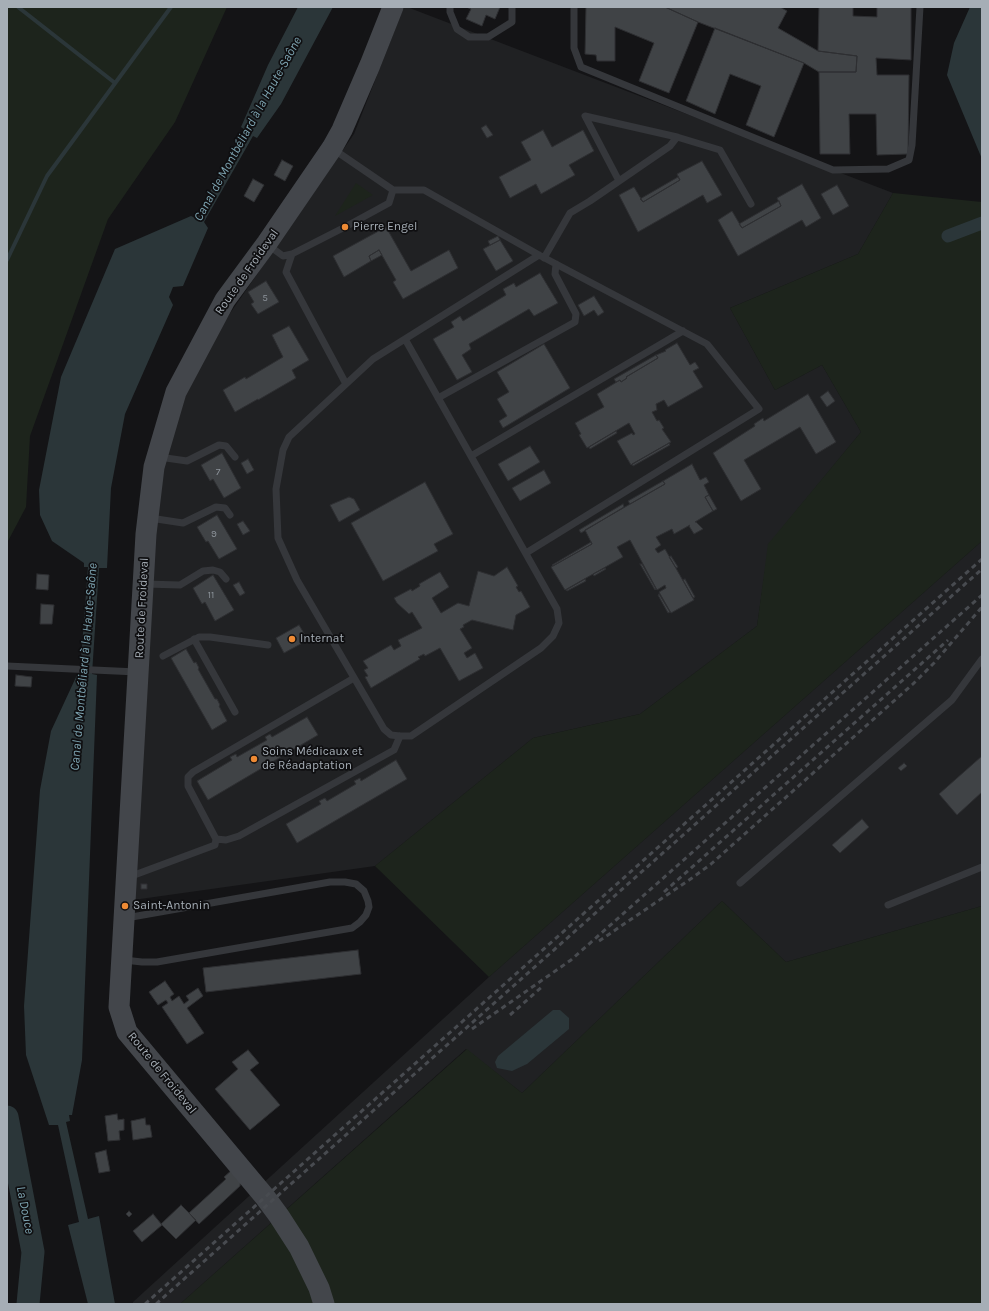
<!DOCTYPE html>
<meta charset="utf-8">
<style>
body{margin:0}
#map{position:relative;width:989px;height:1311px;overflow:hidden;background:#141416;font-family:Karla,sans-serif}
canvas{display:block}
.frame{position:absolute;inset:0;border:8px solid #a6aeb6;pointer-events:none}
</style>
<div id="map">
<canvas width="989" height="1311"></canvas>
<div class="frame"></div>
</div>
<script>
const g = document.querySelector('canvas').getContext('2d');
g.lineJoin = 'round';
function fillPath(path, color) {
  g.fillStyle = color;
  g.fill(path, 'evenodd');
}
function shape(rows) {
  const path = new Path2D();
  for (const r of rows) {
    path.moveTo(r[0], r[1]);
    for (let i = 2; i < r.length; i += 2) path.lineTo(r[i], r[i + 1]);
  }
  return path;
}
function trace(path, color, width, dash) {
  g.strokeStyle = color;
  g.lineWidth = width;
  g.lineCap = dash ? 'butt' : 'round';
  g.setLineDash(dash || []);
  g.stroke(path);
}
function drawText(font, color, halo, rows, align = 'center') {
  g.font = font + ' Karla,sans-serif';
  g.lineWidth = 3.5;
  g.setLineDash([]);
  g.textBaseline = 'middle';
  g.strokeStyle = halo;
  g.fillStyle = color;
  for (const [text, x, y, turn = 0] of rows) {
    g.save();
    g.translate(x, y);
    g.rotate((+turn || 0) * Math.PI / 180);
    g.textAlign = isNaN(turn) ? turn : align;
    if (halo) g.strokeText(text, 0, 0);
    g.fillText(text, 0, 0);
    g.restore();
  }
}
fillPath(shape([
 [404,7,407,7,893,193,858,254,730,308,775,390,822,365,861,432,769,544,757,626,640,714,533,738,375,866,133,900,145,674,160,476,178,409,213,338,354,134],
 [982,541,982,906,786,962,722,901,522,1093,466,1049,180,1304,133,1304,133,1302,489,977]
]), '#202123');
fillPath(shape([
 [7,7,227,7,175,122,108,219,30,436,26,507,7,543],
 [356,183,373,195,335,216],
 [893,193,982,202,982,541,489,977,375,866,533,738,640,714,757,626,768,544,861,432,822,365,775,390,730,308,858,254],
 [722,901,786,962,982,906,982,1304,180,1304,467,1049,522,1093]
]), '#1d241c');
fillPath(shape([
 [298,7,333,7,281,104,257,138,253,136,204,222,208,228,183,286,173,287,169,297,173,305,125,414,111,488,107,568,99,568,92,674,97,675,82,1060,72,1115,69,1115,70,1121,66,1122,88,1219,99,1216,115,1304,88,1304,68,1225,79,1222,58,1125,49,1125,26,1055,24,1006,40,790,51,731,77,675,80,673,88,567,84,567,84,563,52,541,40,515,39,490,61,377,115,249,191,216,195,218,245,130,241,127,268,65],
 [970,7,982,7,982,159,947,75,954,43],
 [553,1010,560,1010,569,1018,569,1029,527,1064,512,1071,497,1068,495,1062,498,1056]
]), '#2b3639');
trace(shape([
 [18,7,115,83],
 [7,260,47,176,171,7]
]), '#2b3639', 4);
trace(shape([
 [948,236,982,223]
]), '#2b3639', 13);
trace(shape([
 [7,1117,33,1252,28,1304]
]), '#2b3639', 23);
const building = shape([
 [466,7,500,7,495,19,486,15,482,26,466,19,471,9,466,7],
 [586,7,665,7,698,22,669,93,639,81,654,43,615,27,615,61,597,61,596,55,585,54,586,7],
 [665,7,780,7,787,11,778,28,818,51,857,56,856,72,819,72,804,63,698,22,665,7],
 [819,7,853,7,853,16,877,17,877,7,911,7,911,60,876,58,877,75,909,75,908,154,877,155,876,114,849,114,850,154,820,154,819,72,856,72,857,56,818,51,819,7],
 [715,28,804,63,774,137,746,125,761,86,730,74,715,114,686,101,715,28],
 [486,125,493,135,487,138,481,128,486,125],
 [543,130,552,147,583,130,594,151,569,165,575,175,541,194,536,184,510,198,499,177,531,160,521,142,543,130],
 [282,160,293,166,285,181,274,175,282,160],
 [702,161,722,195,707,203,703,195,638,232,619,195,634,187,643,202,680,180,677,174,702,161],
 [678,177,680,180,643,202,640,199,678,177],
 [253,179,264,185,254,202,244,196,253,179],
 [802,184,821,218,806,227,802,220,738,256,718,220,732,211,742,228,781,206,777,198,802,184],
 [837,185,849,206,833,215,821,194,837,185],
 [779,201,781,206,742,228,739,224,779,201],
 [386,227,411,271,449,250,458,268,403,299,393,282,396,280,379,250,369,256,371,261,344,277,333,256,386,227],
 [498,236,500,240,490,245,488,241,498,236],
 [500,240,513,261,496,271,483,249,500,240],
 [379,250,382,255,371,261,369,256,379,250],
 [540,273,558,303,534,316,529,309,469,344,471,349,462,355,472,372,457,380,433,339,454,327,451,322,460,316,463,321,506,295,503,289,514,283,516,287,540,273],
 [266,281,279,302,258,314,251,304,254,302,248,292,266,281],
 [594,296,604,312,598,316,594,310,584,316,578,305,594,296],
 [289,326,309,360,292,370,296,378,258,400,258,399,235,412,223,390,245,377,246,379,283,357,272,335,289,326],
 [677,343,690,365,695,362,699,368,693,371,703,387,668,407,664,400,656,404,657,410,652,412,657,421,659,420,664,428,662,429,671,442,631,465,617,441,632,433,633,435,635,434,629,423,587,448,579,435,581,434,575,423,604,407,597,394,620,380,621,382,627,378,626,377,658,358,656,355,666,351,665,350,677,343],
 [544,344,570,388,503,428,499,421,507,416,497,399,509,392,497,372,544,344],
 [656,355,658,358,626,377,627,378,621,382,620,380,616,382,614,379,656,355],
 [828,391,835,401,827,407,820,397,828,391],
 [808,394,836,442,816,454,800,427,744,460,761,489,741,501,713,453,755,426,754,424,763,418,764,421,808,394],
 [616,431,617,433,590,449,589,447,616,431],
 [669,443,670,445,633,466,632,464,669,443],
 [530,446,540,462,508,481,498,464,530,446],
 [222,453,241,488,224,498,213,479,210,481,201,465,222,453],
 [248,459,254,470,247,474,241,463,248,459],
 [692,464,700,480,706,477,709,482,704,485,709,495,705,497,713,511,695,522,696,522,703,529,694,534,689,526,690,525,674,534,672,529,656,537,661,545,655,549,658,553,665,549,694,600,671,613,659,592,666,588,665,585,657,590,630,540,617,547,623,557,565,590,551,567,592,544,585,530,665,484,663,481,692,464],
 [544,470,551,483,520,501,512,488,544,470],
 [663,481,665,484,630,504,628,501,663,481],
 [425,482,453,534,434,544,438,551,383,581,351,523,425,482],
 [709,495,717,509,713,511,705,497,709,495],
 [349,497,354,499,360,510,339,522,330,505,349,497],
 [623,504,624,507,581,533,579,530,623,504],
 [217,515,237,549,219,559,208,541,206,542,197,527,217,515],
 [243,521,250,531,243,535,237,524,243,521],
 [591,542,592,544,553,566,552,565,591,542],
 [671,556,678,567,676,568,669,557,671,556],
 [640,564,642,564,656,589,655,590,640,564],
 [507,567,518,586,516,587,519,592,521,591,530,607,516,615,513,630,472,620,463,625,464,627,460,629,472,648,464,653,467,658,475,653,483,668,459,681,440,648,425,656,424,654,418,657,420,659,371,688,365,677,368,676,364,670,368,668,363,661,391,645,394,650,401,646,398,640,422,628,412,612,409,614,397,603,394,598,411,589,412,591,420,586,419,584,440,572,449,587,432,598,441,613,458,603,469,606,478,571,494,576,507,567],
 [605,568,606,569,594,576,593,574,605,568],
 [37,574,49,575,48,590,36,589,37,574],
 [213,575,234,610,215,621,205,602,202,604,193,588,213,575],
 [585,579,586,581,567,591,566,590,585,579],
 [685,579,695,597,693,598,683,580,685,579],
 [239,582,245,593,240,596,233,585,239,582],
 [659,594,670,612,668,613,658,595,659,594],
 [41,604,54,605,52,624,40,624,41,604],
 [299,625,308,640,284,653,276,638,299,625],
 [186,649,194,663,196,662,199,668,198,669,215,699,217,699,220,705,219,706,227,721,212,730,171,658,186,649],
 [16,675,32,677,31,687,15,686,16,675],
 [307,717,318,735,208,800,197,781,232,760,230,757,236,754,237,757,267,740,265,737,270,734,272,737,307,717],
 [982,756,982,792,957,815,939,794,982,756],
 [396,760,407,779,297,843,286,824,321,804,319,801,325,798,327,801,356,784,354,781,360,778,361,781,396,760],
 [904,763,907,766,901,771,898,768,904,763],
 [862,819,869,827,840,853,832,845,862,819],
 [141,884,147,884,147,889,141,889,141,884],
 [358,950,361,974,206,992,203,968,358,950],
 [165,981,174,994,170,997,172,1001,179,996,184,1004,189,1000,186,996,198,988,203,996,187,1008,204,1033,187,1044,162,1007,168,1003,166,1000,158,1005,149,992,165,981],
 [248,1050,259,1063,250,1070,280,1105,250,1130,215,1089,238,1069,232,1062,248,1050],
 [117,1114,118,1120,124,1119,124,1130,119,1131,120,1140,108,1141,105,1116,117,1114],
 [145,1118,146,1125,150,1125,152,1137,133,1140,131,1121,145,1118],
 [106,1150,110,1171,99,1173,95,1153,106,1150],
 [233,1169,241,1178,240,1186,199,1224,189,1213,226,1179,224,1177,233,1169],
 [181,1205,196,1220,176,1239,161,1224,181,1205],
 [129,1211,132,1214,129,1217,126,1214,129,1211],
 [153,1214,162,1225,142,1242,133,1231,153,1214]
]);
fillPath(building, '#404346');
trace(building, '#2e2f32', 1);
trace(shape([
 [450,7,450,12,457,29,469,37,488,37,512,22,512,7],
 [574,7,574,48,581,67,833,170,888,169,909,160,912,145,920,7],
 [619,181,585,116,677,137],
 [393,190,424,190,539,255,707,344,759,409,526,553],
 [268,245,283,256,292,254,345,227,389,203,393,190,333,149],
 [292,254,286,272,346,384],
 [544,258,570,213,590,201,670,146,677,137,720,150,751,204],
 [405,339,557,609,559,623,553,636,541,648,411,736,400,736,391,735,384,729,297,580,278,538,276,489,283,450,289,437,373,359,405,339,539,255],
 [438,398,575,322,576,314,555,274,556,264],
 [471,456,683,331],
 [159,457,187,461,219,445,226,446,235,457],
 [150,518,183,523,216,507,225,508,230,515],
 [145,584,180,585,203,571,213,570,220,572,226,579],
 [194,639,235,712],
 [163,656,199,637,210,637,268,645],
 [7,666,137,672],
 [354,678,193,772,188,777,188,786,216,839,226,840,239,836,394,750,400,736],
 [129,877,215,845,216,839],
 [740,883,952,700,982,659],
 [888,905,982,867],
 [124,960,142,962,157,962,352,928,360,922,366,915,369,907,368,901,364,891,356,884,345,882,330,882,126,918]
]), '#35373b', 7);
trace(shape([
 [324,1304,319,1288,299,1247,279,1216,265,1197,127,1032,119,1007,146,534,154,467,176,392,225,300,267,243,332,148,342,130,370,65,393,7]
]), '#43464b', 21);
trace(shape([
 [664,892,948,640],
 [599,941,692,878,711,864,913,684,934,663,982,607],
 [510,1015,543,986],
 [472,1029,571,960,982,595],
 [145,1304,982,559],
 [156,1304,982,569]
]), '#484b50', 3, [5, 4]);
for (const [x, y, r, color] of [
 [345,227,4,"#ee8a34"],
 [292,639,4,"#ee8a34"],
 [254,759,4,"#ee8a34"],
 [125,906,4,"#ee8a34"]
]) {
  const dot = new Path2D();
  dot.arc(x, y, r, 0, 2 * Math.PI);
  g.fillStyle = color;
  g.fill(dot);
  trace(dot, '#0f0f11', 1.5);
}
drawText('10px', '#8c939a', null, [
 ["5",265,298],
 ["7",218,472],
 ["9",214,534],
 ["11",211,595]
]);
drawText('12px', '#a6aeb6', '#0f0f11', [
 ["Pierre Engel",353,227],
 ["Internat",300,639],
 ["Soins Médicaux et",262,752],
 ["de Réadaptation",262,766],
 ["Saint-Antonin",133,906]
], 'left');
drawText('12px', '#a6aeb6', '#0f0f11', [
 ["Route de Froideval",247,272,-55],
 ["Route de Froideval",142,608,-87],
 ["Route de Froideval",162,1073,51]
]);
drawText('italic 13px', '#7da3b0', '#0f0f11', [
 ["Canal de Montbéliard à la Haute-Saône",248,129,-61],
 ["Canal de Montbéliard à la Haute-Saône",84,667,-85],
 ["La Douce",25,1210,79]
]);
</script>
